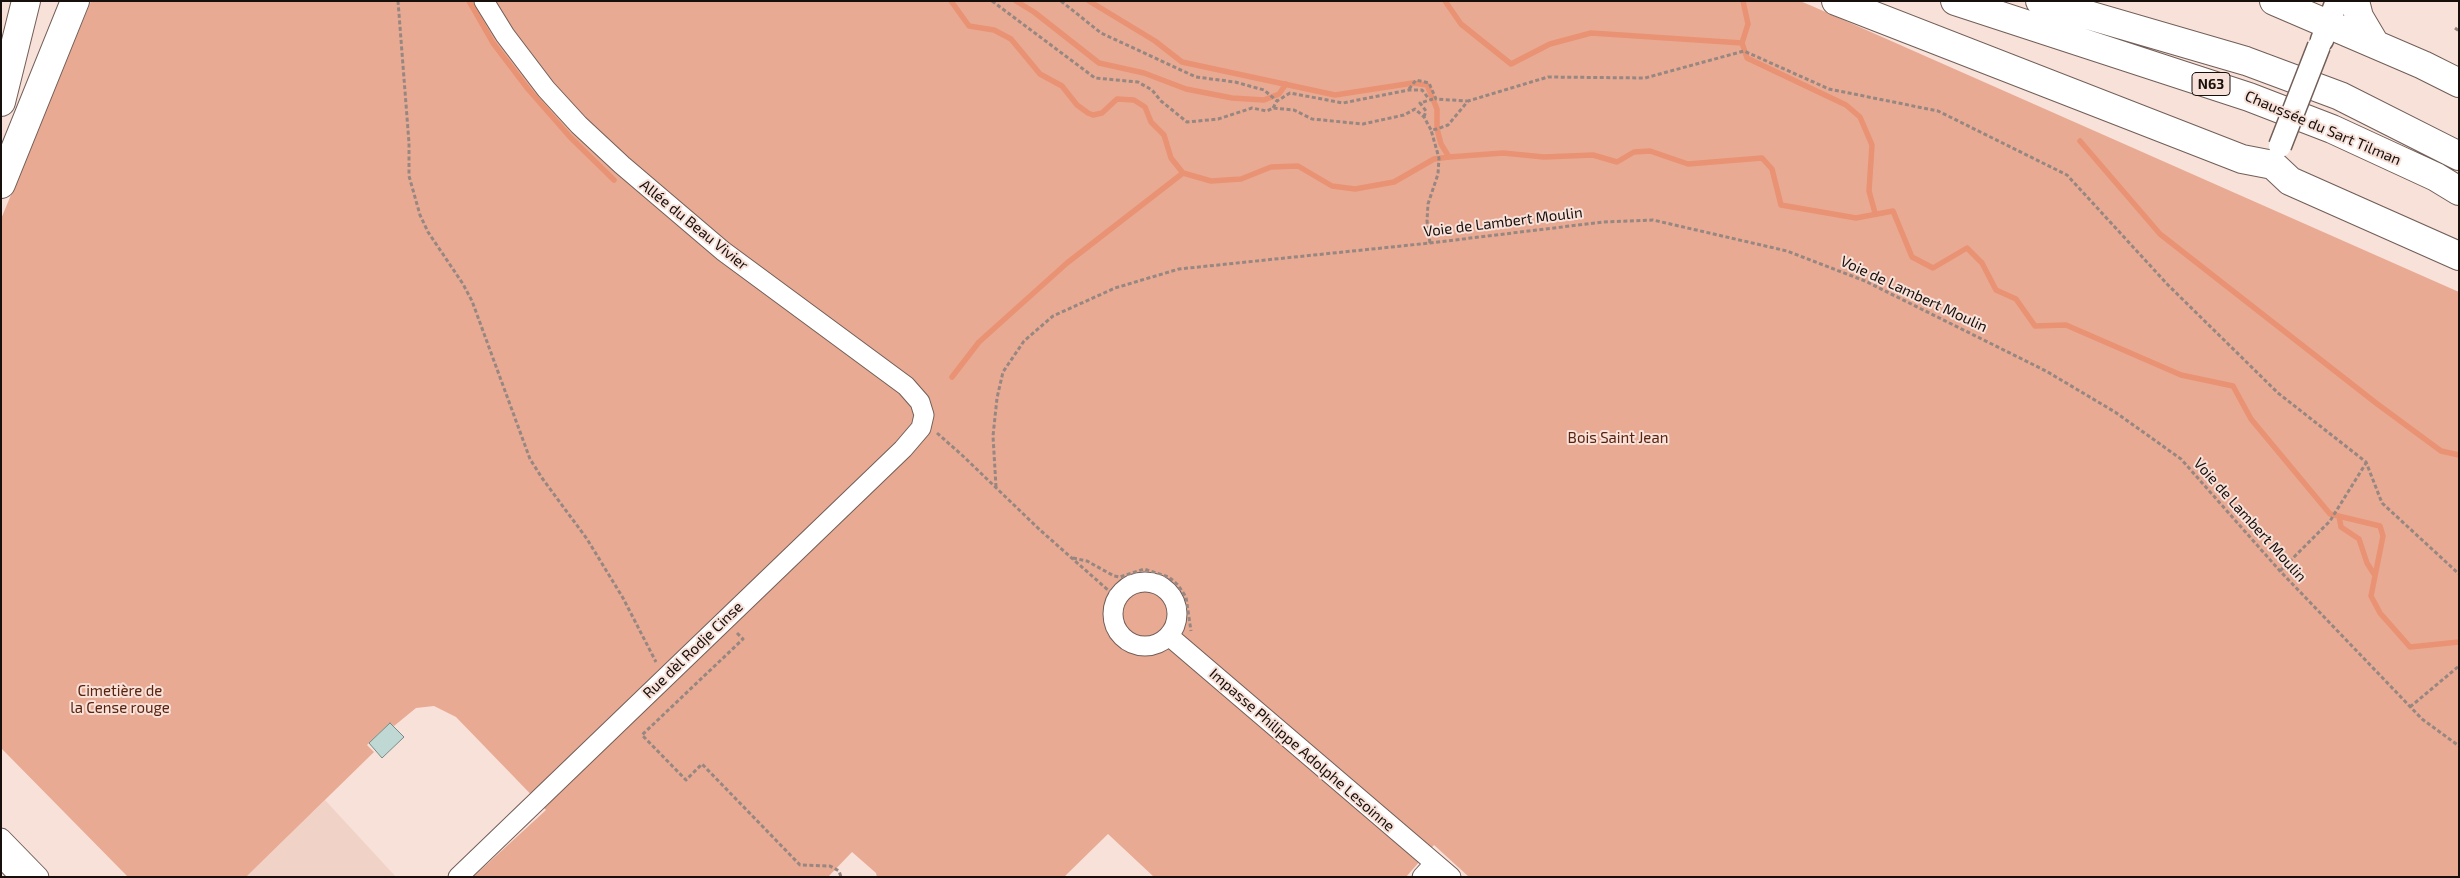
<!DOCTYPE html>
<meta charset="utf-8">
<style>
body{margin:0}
#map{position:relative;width:2460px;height:878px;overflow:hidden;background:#f8e1d9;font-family:"Exo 2",sans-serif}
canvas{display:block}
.frame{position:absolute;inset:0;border:2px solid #160f0c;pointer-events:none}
</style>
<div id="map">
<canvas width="2460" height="878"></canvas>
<div class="frame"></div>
</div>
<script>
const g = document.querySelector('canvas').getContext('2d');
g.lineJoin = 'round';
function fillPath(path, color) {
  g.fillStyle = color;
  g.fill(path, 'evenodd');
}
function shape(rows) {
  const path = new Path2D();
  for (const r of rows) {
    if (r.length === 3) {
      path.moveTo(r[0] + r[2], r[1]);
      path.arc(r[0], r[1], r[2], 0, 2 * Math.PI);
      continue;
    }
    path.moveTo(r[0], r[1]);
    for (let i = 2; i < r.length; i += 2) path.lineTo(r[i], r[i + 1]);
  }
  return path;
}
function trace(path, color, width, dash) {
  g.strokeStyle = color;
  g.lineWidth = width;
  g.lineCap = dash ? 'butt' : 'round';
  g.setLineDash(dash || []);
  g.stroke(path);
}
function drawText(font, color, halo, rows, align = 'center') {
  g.font = font + ' "Exo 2",sans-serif';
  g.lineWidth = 4;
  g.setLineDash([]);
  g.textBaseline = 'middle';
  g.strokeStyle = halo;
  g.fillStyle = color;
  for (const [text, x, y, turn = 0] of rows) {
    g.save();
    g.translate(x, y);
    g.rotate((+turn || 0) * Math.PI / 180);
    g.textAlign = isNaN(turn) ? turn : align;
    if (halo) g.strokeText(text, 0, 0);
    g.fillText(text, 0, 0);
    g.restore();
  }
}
fillPath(shape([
 [325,800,396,877,246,877]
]), '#f1d2c7');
fillPath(shape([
 [91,1,1800,1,1812,6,2459,292,2459,877,1469,877,1434,845,1406,877,1154,877,1108,834,1064,877,877,877,876,873,852,852,828,877,473,877,546,810,456,717,434,706,416,708,394,726,390,723,367,745,374,752,246,877,128,877,1,748,1,219]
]), '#e9aa94');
trace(shape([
 [469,1,493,43,528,89,570,137,614,180],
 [951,1,969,26,994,30,1011,39,1040,74,1062,86,1077,105,1088,113,1093,115,1102,113,1117,99,1134,100,1145,107,1151,122,1164,135,1171,158,1183,173,1211,181,1241,179,1271,167,1298,166,1332,186,1355,189,1394,182,1434,159,1449,157,1503,153,1544,157,1593,155,1617,162,1634,152,1650,151,1688,164,1762,158,1772,169,1781,205,1856,218,1893,211,1912,257,1933,268,1967,248,1982,263,1996,290,2016,299,2035,326,2066,325,2181,375,2233,386,2251,419,2330,514,2380,526,2383,536,2371,596,2380,613,2410,647,2459,642],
 [1016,1,1034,12,1099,63,1144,73,1186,89,1232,98,1264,100,1279,94,1286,84],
 [1089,1,1155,41,1182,62,1335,95,1413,83,1427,85,1437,109,1437,129,1441,144,1449,157],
 [1445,1,1461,24,1511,64,1550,44,1591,33,1742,43],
 [1743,1,1748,24,1742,43,1747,58,1846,105,1860,117,1872,145,1869,191,1875,213],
 [2080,141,2160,234,2376,403,2441,451,2459,455],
 [952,377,979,342,1067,263,1183,173],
 [2339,516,2341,527,2359,539,2367,563,2374,574]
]), '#e99374', 5.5);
const building = shape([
 [390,723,404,737,382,758,369,743,390,723]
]);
fillPath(building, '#bfd8d3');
trace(building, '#748b87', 1);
const minor = shape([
 [1145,614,32],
 [1169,636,1451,877],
 [1,838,39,877],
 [1,857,20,877],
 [458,877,903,449,921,428,924,415,920,402,906,386,723,251,622,165,579,125,546,89,505,35,484,1],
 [1422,877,1434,864]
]);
const tertiary = shape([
 [2322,40,2337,1]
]);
const trunk = shape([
 [1836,1,2242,159,2273,165,2290,181,2459,256],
 [1955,1,2249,97,2332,129,2436,177,2459,191],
 [2040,1,2246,61,2340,96,2459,156],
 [2274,1,2423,65,2459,83],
 [2355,1,2359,17,2375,44],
 [1,102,26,1],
 [1,184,75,1]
]);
trace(minor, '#715e57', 21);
trace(tertiary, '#715e57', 25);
trace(trunk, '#715e57', 30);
trace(shape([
 [398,1,409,143,409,176,420,215,428,232,463,284,472,301,530,459,542,478,587,539,623,598,656,662],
 [992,1,1095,78,1138,82,1152,90,1161,101,1187,122,1218,119,1252,108,1267,111,1273,108,1294,110,1312,119,1363,124,1404,115,1415,109,1424,117,1431,130,1437,129,1448,125,1468,101,1548,77,1645,78,1744,51,1829,89,1938,111,2067,175,2168,285,2278,393,2366,462,2382,503,2459,574],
 [1061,1,1101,33,1196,77,1235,82,1264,90,1277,101],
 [2455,28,2459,31],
 [1409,89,1416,80,1429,83,1436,99,1467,101],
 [1273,108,1277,101,1290,93,1343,103,1409,90,1422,90,1429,99],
 [1424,117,1426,111,1420,103,1433,99],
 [1430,243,1427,221,1428,204,1438,174,1439,158,1431,130],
 [937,433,963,456,1040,530,1117,598],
 [996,487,993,436,997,398,1003,372,1024,341,1053,316,1115,288,1179,269,1430,243,1603,222,1653,220,1787,251,1865,281,2046,371,2115,412,2181,459,2280,571,2422,719,2459,746],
 [1073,558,1087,561,1114,576,1120,577,1144,569,1169,577,1178,585,1186,597,1191,631],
 [2280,571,2330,521,2366,463],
 [737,633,743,639,642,735,686,780,702,764,800,865,830,866,839,871,841,877],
 [2410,707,2459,666]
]), '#978781', 3, [4, 2.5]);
trace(minor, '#fff', 19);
trace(tertiary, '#fff', 22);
trace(trunk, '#fff', 28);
const tertiaryBridge = shape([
 [2280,146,2319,46]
]);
trace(tertiaryBridge, '#715e57', 25, []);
trace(tertiaryBridge, '#fff', 22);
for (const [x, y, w] of [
 [2211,84,38]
]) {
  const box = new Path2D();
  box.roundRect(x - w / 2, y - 11.5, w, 23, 4);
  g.fillStyle = '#f8e1d9';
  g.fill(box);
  trace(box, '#160f0c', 1);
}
drawText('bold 14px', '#160f0c', null, [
 ["N63",2211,84]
]);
drawText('15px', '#160f0c', '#f8e1d9', [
 ["Chaussée du Sart Tilman",2323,128,23],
 ["Voie de Lambert Moulin",1503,222,-7],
 ["Allée du Beau Vivier",694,225,39],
 ["Voie de Lambert Moulin",1914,294,25],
 ["Voie de Lambert Moulin",2250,520,48],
 ["Rue dèl Rodje Cinse",693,650,-44],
 ["Impasse Philippe Adolphe Lesoinne",1302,750,41]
]);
drawText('15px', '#58220d', '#f8e1d9', [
 ["Bois Saint Jean",1618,438],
 ["Cimetière de",120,691],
 ["la Cense rouge",120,708]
]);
</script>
